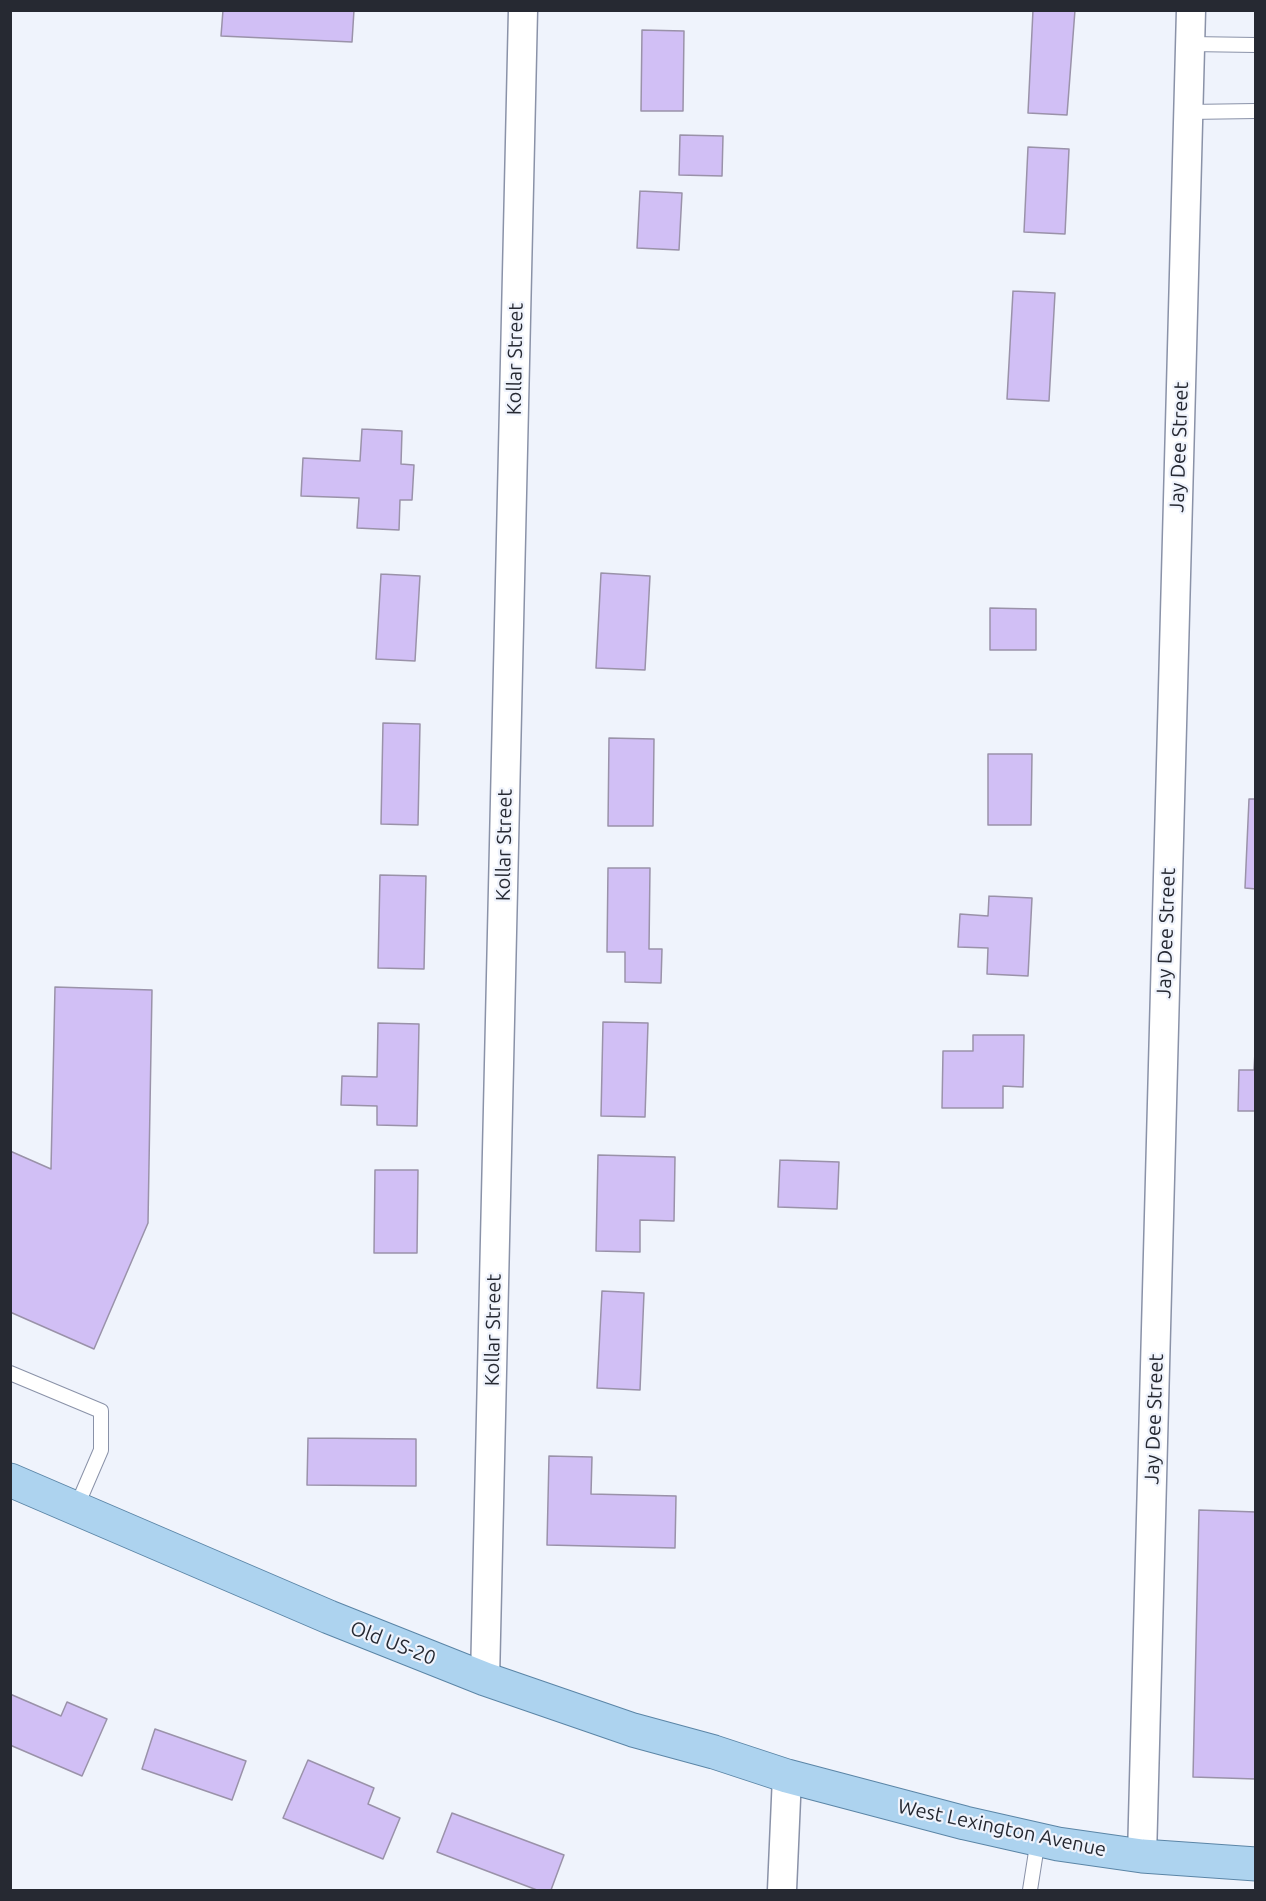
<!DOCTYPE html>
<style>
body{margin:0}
#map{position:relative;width:1266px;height:1901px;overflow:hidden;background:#eff3fc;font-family:Ubuntu,sans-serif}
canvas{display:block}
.frame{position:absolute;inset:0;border:12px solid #262932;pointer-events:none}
</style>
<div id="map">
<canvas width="1266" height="1901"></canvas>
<div class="frame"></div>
</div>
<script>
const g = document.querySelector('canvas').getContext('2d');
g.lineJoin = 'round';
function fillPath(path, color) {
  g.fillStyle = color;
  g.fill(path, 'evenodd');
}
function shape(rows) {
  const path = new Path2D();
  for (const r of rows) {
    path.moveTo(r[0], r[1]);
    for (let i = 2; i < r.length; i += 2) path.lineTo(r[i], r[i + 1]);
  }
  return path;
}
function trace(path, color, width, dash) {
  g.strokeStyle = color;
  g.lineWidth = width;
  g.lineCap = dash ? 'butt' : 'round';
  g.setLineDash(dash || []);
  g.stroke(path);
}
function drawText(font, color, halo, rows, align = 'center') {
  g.font = font + ' Ubuntu,sans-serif';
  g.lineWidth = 4.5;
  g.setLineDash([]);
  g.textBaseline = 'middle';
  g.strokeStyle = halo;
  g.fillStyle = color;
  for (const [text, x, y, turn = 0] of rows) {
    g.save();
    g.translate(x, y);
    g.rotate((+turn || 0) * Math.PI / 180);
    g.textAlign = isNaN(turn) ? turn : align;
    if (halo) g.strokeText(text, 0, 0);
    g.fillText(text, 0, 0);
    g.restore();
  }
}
const building = shape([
 [223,10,354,10,352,42,221,36,223,10],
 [1033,10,1075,10,1067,115,1028,113,1033,10],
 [642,30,684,31,683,111,641,111,642,30],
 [680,135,723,136,722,176,679,175,680,135],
 [1028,147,1069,149,1065,234,1024,232,1028,147],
 [640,191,682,193,679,250,637,248,640,191],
 [1013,291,1055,293,1049,401,1007,399,1013,291],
 [362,429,402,431,401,464,414,465,412,500,400,500,399,530,357,528,359,498,301,496,303,458,360,461,362,429],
 [601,573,650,576,645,670,596,668,601,573],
 [381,574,420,576,415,661,376,659,381,574],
 [990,608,1036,609,1036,650,990,650,990,608],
 [383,723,420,724,418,825,381,824,383,723],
 [609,738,654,739,653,826,608,826,609,738],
 [988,754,1032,754,1031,825,988,825,988,754],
 [1249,799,1256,799,1256,889,1245,888,1249,799],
 [608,868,650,868,649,949,662,949,661,983,625,982,625,952,607,952,608,868],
 [380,875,426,876,424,969,378,968,380,875],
 [989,896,1032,898,1028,976,987,974,988,948,958,947,960,914,988,916,989,896],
 [55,987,152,990,148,1223,94,1349,10,1312,10,1151,51,1169,55,987],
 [603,1022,648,1023,645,1117,601,1116,603,1022],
 [378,1023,419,1024,417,1126,377,1125,377,1106,341,1105,342,1076,377,1077,378,1023],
 [973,1035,1024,1035,1023,1087,1003,1086,1003,1108,942,1108,943,1051,973,1051,973,1035],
 [1255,1052,1256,1111,1238,1111,1239,1070,1254,1070,1255,1052],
 [598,1155,675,1157,674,1221,640,1220,640,1252,596,1251,598,1155],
 [780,1160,839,1162,837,1209,778,1207,780,1160],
 [375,1170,418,1170,417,1253,374,1253,375,1170],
 [602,1291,644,1293,640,1390,597,1388,602,1291],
 [308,1438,416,1439,416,1486,307,1485,308,1438],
 [549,1456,592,1457,591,1494,676,1496,675,1548,547,1545,549,1456],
 [1199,1510,1256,1512,1256,1779,1193,1777,1199,1510],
 [10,1694,61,1716,67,1702,107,1719,82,1776,10,1745,10,1694],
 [155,1729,246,1761,232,1800,142,1769,155,1729],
 [308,1760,374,1788,368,1804,400,1818,383,1859,283,1818,308,1760],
 [452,1813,564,1855,551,1890,537,1890,437,1852,452,1813]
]);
fillPath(building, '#d1bff5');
trace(building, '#9a92a9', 1.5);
const lane = shape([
 [1190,44,1256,45],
 [1188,112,1256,111],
 [10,1373,101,1411,101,1450,76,1508],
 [1030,1890,1038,1839]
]);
const street = shape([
 [485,1679,523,10],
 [1142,1856,1191,10],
 [782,1890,787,1776]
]);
const primary = shape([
 [10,1480,329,1617,485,1679,633,1730,714,1752,787,1776,965,1823,1058,1844,1142,1856,1256,1864]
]);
trace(lane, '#8a92a8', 16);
trace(street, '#8a92a8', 31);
trace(primary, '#5b85a6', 35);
trace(lane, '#fff', 14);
trace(street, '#fff', 28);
trace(primary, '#add3ef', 33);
drawText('20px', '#262932', '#eff3fc', [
 ["Kollar Street",515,359,-89],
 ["Jay Dee Street",1179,447,-88],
 ["Kollar Street",504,845,-89],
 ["Jay Dee Street",1166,933,-88],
 ["Kollar Street",493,1330,-89],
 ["Jay Dee Street",1154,1419,-88],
 ["Old US-20",393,1643,21],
 ["West Lexington Avenue",1002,1828,12]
]);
</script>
